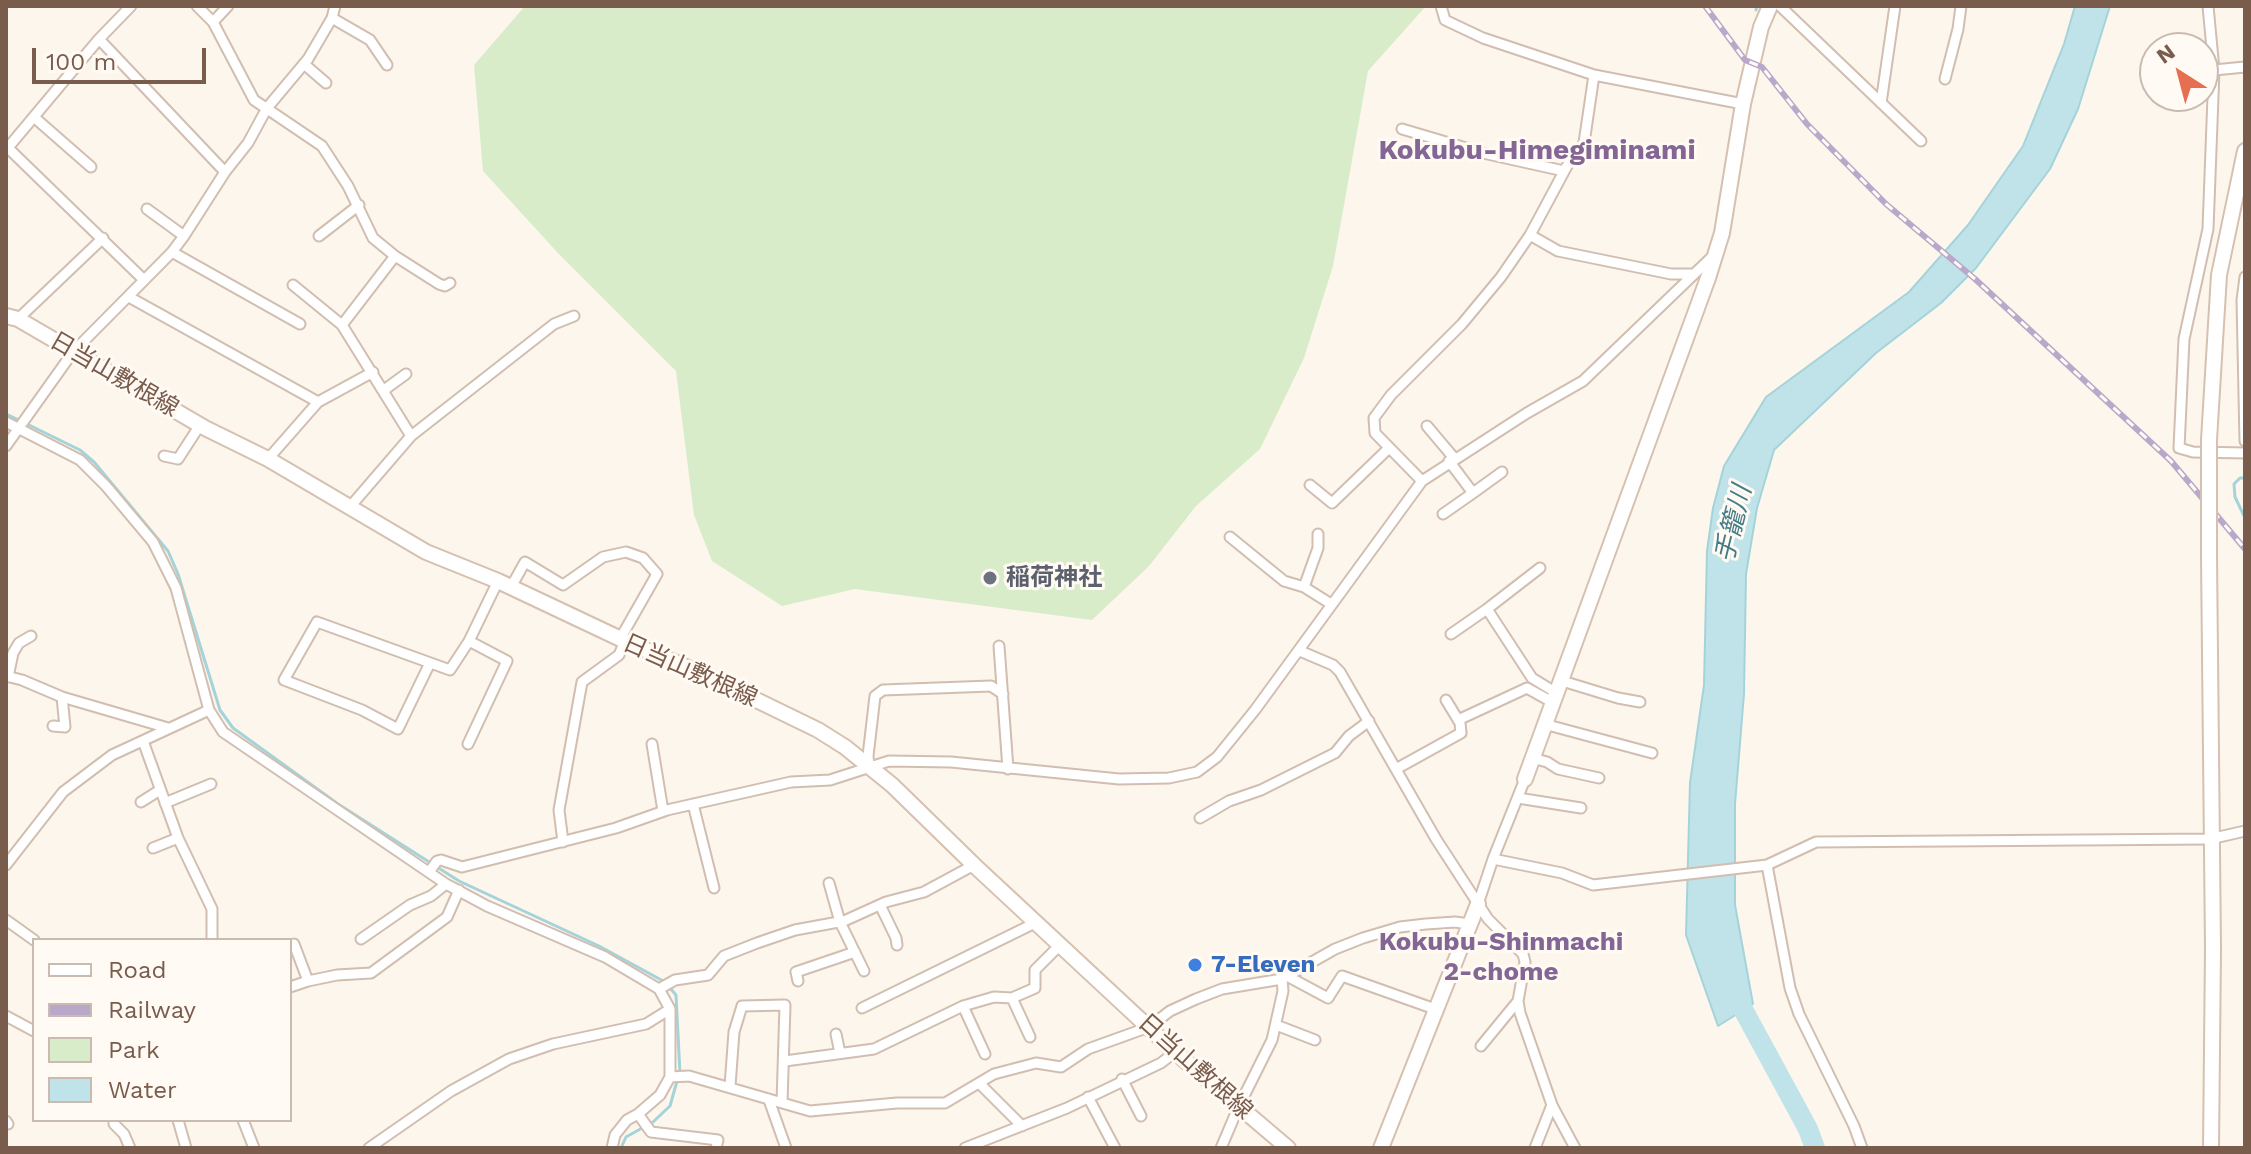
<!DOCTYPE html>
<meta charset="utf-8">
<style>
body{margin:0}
#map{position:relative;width:2251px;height:1154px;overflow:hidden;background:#fdf6ec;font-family:"Work Sans",sans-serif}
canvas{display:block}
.frame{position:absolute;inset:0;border:8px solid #7a5c4d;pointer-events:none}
.legend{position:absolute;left:32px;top:938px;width:260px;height:184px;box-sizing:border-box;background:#fffaf3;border:2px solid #cabbb1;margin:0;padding:10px 14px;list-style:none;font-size:24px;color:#7a5c4d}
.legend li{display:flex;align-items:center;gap:16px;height:40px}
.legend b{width:40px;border:2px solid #cabbb1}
.north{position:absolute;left:2139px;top:32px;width:80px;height:80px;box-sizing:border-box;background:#fffaf3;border:2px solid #cabbb1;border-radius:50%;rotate:324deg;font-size:22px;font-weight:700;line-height:32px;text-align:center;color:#7a5c4d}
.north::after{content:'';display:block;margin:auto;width:28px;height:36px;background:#e76f51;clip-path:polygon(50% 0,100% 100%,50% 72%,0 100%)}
.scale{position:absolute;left:32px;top:48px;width:174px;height:36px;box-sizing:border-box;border:4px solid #7a5c4d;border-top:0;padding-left:10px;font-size:24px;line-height:28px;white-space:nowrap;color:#7a5c4d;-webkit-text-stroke:6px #fffaf3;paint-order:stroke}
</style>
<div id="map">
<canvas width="2251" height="1154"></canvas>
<div class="frame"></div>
<ul class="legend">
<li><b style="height:10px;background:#fff"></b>Road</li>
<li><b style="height:10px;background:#b9a8c9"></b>Railway</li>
<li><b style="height:22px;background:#d8ecc9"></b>Park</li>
<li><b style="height:22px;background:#bfe3e8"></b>Water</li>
</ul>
<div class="north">N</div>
<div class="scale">100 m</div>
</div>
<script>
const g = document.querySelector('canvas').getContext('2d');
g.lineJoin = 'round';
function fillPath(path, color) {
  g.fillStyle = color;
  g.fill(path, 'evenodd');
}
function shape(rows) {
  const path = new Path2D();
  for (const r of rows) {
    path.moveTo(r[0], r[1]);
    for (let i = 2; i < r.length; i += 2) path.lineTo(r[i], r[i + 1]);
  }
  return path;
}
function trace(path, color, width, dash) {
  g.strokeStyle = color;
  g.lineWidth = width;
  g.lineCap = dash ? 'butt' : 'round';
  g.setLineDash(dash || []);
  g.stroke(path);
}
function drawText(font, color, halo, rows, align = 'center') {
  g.font = font + ' "Work Sans","Noto Sans JP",sans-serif';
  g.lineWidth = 6;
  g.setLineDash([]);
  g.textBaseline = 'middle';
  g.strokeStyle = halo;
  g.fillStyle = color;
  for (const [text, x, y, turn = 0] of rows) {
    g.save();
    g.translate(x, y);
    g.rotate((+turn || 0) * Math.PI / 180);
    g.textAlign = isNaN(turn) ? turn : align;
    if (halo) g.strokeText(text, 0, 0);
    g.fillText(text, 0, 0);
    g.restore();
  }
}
fillPath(shape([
 [525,6,1426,6,1368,71,1333,266,1304,358,1260,449,1196,506,1149,566,1092,620,855,589,782,606,712,561,694,515,676,371,557,252,483,171,474,65]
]), '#d8ecc9');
const water = shape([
 [2075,6,2110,6,2078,109,2050,169,1976,268,1941,303,1876,353,1774,450,1757,508,1746,574,1744,694,1735,804,1735,905,1753,1004,1718,1026,1686,935,1690,783,1704,685,1707,551,1713,508,1724,466,1766,397,1909,292,1968,225,2023,146,2064,44,2075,6]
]);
fillPath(water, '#bfe3e8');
trace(water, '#a5d3da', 2);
trace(shape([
 [1756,10,1757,6],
 [6,414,19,420],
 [29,425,80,450,94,462,168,551,178,574,220,710,233,728,338,804,459,881,599,946,665,982,676,995,680,1074],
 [2245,478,2240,478,2234,484,2235,497,2245,518],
 [621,1148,626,1137,653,1122,670,1106,677,1081]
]), '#a5d3da', 3);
trace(shape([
 [1732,989,1808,1129,1815,1148]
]), '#bfe3e8', 20);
const street = shape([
 [197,6,213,22,254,100,322,146,348,186,373,238,395,256,342,325,411,436],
 [1441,6,1445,20,1483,38,1594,75],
 [1780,6,1921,141],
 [2208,6,2214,70,2208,229,2184,339,2179,448,2193,452,2245,453],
 [332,18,370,40,387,65],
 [213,22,228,6],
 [99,39,225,172],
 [304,64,326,83],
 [2214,70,2245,67],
 [1945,79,1958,29,1961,6],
 [1881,103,1895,6],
 [35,118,91,167],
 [1402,129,1483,153,1564,171],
 [6,146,144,280],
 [6,150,99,39,131,6],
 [147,209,184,236],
 [1530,235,1558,251,1671,274,1693,274],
 [319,236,359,205],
 [172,252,300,324],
 [395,256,439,284,445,286,450,283],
 [2245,277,2242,300,2245,441],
 [293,285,342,325],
 [129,297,318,402],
 [18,319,103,238],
 [384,390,406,374],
 [6,422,80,460,106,486,153,542,176,588,209,710,223,732,446,884,487,906,605,957,659,989,670,1009,670,1077,660,1095,638,1114,627,1120,615,1135,612,1148],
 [1427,426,1454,458],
 [6,446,73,352,172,252,184,236,225,172,248,143,267,108,308,59,332,18,335,6],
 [164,456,178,459,200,425],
 [268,459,318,402,373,372],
 [1449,461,1473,493,1502,472],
 [1422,481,1375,433,1374,418,1391,395,1462,324,1501,277,1530,235,1567,166,1584,143,1594,75,1743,104],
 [1310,485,1332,503,1388,449],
 [349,508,411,436,554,324,574,316],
 [1443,514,1473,493],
 [1318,534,1318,548,1304,587,1331,604],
 [1230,537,1284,581,1304,587],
 [511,587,525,562,563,585,603,557,626,552,643,558,657,574,620,639],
 [1487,609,1540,568],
 [1451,634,1487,609,1532,678,1555,692],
 [999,646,1008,769],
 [1300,651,1333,665,1340,672,1436,839,1488,919,1523,954,1525,962,1518,1001,1520,1013,1552,1105,1535,1148],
 [429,665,398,729,362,710,284,680,317,622,450,670,469,641,498,581],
 [6,676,22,680,62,697,168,728],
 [8,677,13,653,19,643,31,636],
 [1559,680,1618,698,1640,702],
 [1458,720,1527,688,1552,702],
 [1544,724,1652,753],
 [53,726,65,727,62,697],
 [143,741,178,838,212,909,212,940],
 [468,744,507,661,469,641],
 [652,744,663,811],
 [1532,758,1547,762,1558,769,1599,778],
 [869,767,868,756,875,696,883,690,991,686,1003,694],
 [1396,769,1461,733,1460,723,1446,700],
 [1518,798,1581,808],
 [141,802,160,790],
 [165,803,211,784],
 [693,804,714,888],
 [1200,818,1229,801,1261,790,1335,753,1349,736,1369,721],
 [563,842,559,810,582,682,619,655,625,641],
 [153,848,178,838],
 [1493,859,1562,873,1593,885,1767,865,1816,842,2210,839,2245,831],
 [6,865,63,792,112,755,209,710],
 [1767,865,1790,988,1799,1014,1854,1126,1862,1148],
 [429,872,437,861,441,860,462,867,616,828,667,810,791,782,830,780,889,761,951,762,1119,779,1169,778,1197,772,1217,757,1255,710,1422,481,1527,413,1583,381,1715,254],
 [829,883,840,922,864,971],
 [1478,904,1493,859,1525,779],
 [880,905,896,938,897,945],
 [6,920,34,940],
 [361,939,410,905,431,896,446,884],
 [1287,976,1328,998,1342,976,1435,1009],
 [308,981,337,975,371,973,447,917,459,890],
 [798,981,796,972,855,952],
 [290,987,308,981,294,944],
 [659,989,675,980,708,975,724,956,757,943,795,930,844,921,886,902,924,892,974,865],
 [1012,998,1030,1037],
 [963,1006,985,1054],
 [862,1008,1035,923],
 [6,1016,34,1031],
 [1276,1025,1315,1040],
 [836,1034,840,1053],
 [1481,1046,1518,1001],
 [785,1061,874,1049,963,1006,994,997,1012,998,1035,988,1035,970,1060,945],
 [670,1077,689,1076,810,1111,897,1103,945,1103,994,1074,1036,1063,1061,1067,1088,1049,1149,1027,1170,1011,1196,999,1222,989,1282,979,1335,949,1363,938,1400,927,1426,924,1455,922,1469,924],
 [1122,1079,1141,1116],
 [980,1084,1022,1126],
 [730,1086,734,1032,742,1006,785,1005,782,1103],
 [1088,1097,1115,1148],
 [769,1100,786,1148],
 [1552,1105,1575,1148],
 [638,1114,651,1132,718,1140,716,1148],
 [114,1120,114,1124,124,1134,130,1148],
 [178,1120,186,1148],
 [243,1120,254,1148],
 [6,1121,8,1124],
 [369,1148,451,1091,509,1059,553,1044,646,1024,670,1009],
 [965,1148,1067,1108,1161,1063,1175,1052],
 [1221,1148,1238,1108,1272,1040,1283,991,1282,979]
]);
const secondary = shape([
 [6,316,18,319,205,428,268,459,426,552,498,581,625,641,707,676,818,730,845,747,892,785,974,865,1175,1052,1288,1148],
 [2209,440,2219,275,2245,151],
 [2209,556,2213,949,2211,1148],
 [1525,779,1708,278,1722,233,1743,104,1761,27,1770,6],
 [1381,1148,1478,904]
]);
trace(street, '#d1beb0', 13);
trace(secondary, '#d6c0b0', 18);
trace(street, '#fff', 9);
trace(secondary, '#fff', 14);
const rail = shape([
 [1705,6,1745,60,1762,67,1807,124,1886,204,1975,279,2171,461,2245,549]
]);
trace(rail, '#b9a8c9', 6);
trace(rail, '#fffaf3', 3, [9]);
const secondaryBridge = shape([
 [2209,440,2209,556]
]);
trace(secondaryBridge, '#d6c0b0', 18, []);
trace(secondaryBridge, '#fff', 14);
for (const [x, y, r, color] of [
 [990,578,8,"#6b7280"],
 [1195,965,8,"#3f7fe0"]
]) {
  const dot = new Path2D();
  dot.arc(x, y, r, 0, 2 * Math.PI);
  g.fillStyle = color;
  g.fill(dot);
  trace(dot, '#fffaf3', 3);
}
drawText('24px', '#7a5c4d', '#fffaf3', [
 ["日当山敷根線",114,375,30],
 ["日当山敷根線",690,671,24],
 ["日当山敷根線",1195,1067,42]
]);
drawText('bold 24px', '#5b616d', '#fffaf3', [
 ["稲荷神社",1006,578]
], 'left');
drawText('bold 24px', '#366cbe', '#fffaf3', [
 ["7-Eleven",1211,965]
], 'left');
drawText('italic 26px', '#437c86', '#fffaf3', [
 ["手籠川",1734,524,-76]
]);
drawText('bold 26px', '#846695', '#fffaf3', [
 ["Kokubu-Shinmachi",1501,942],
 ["2-chome",1501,972]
]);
drawText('bold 28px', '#846695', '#fffaf3', [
 ["Kokubu-Himegiminami",1537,151]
]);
</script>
